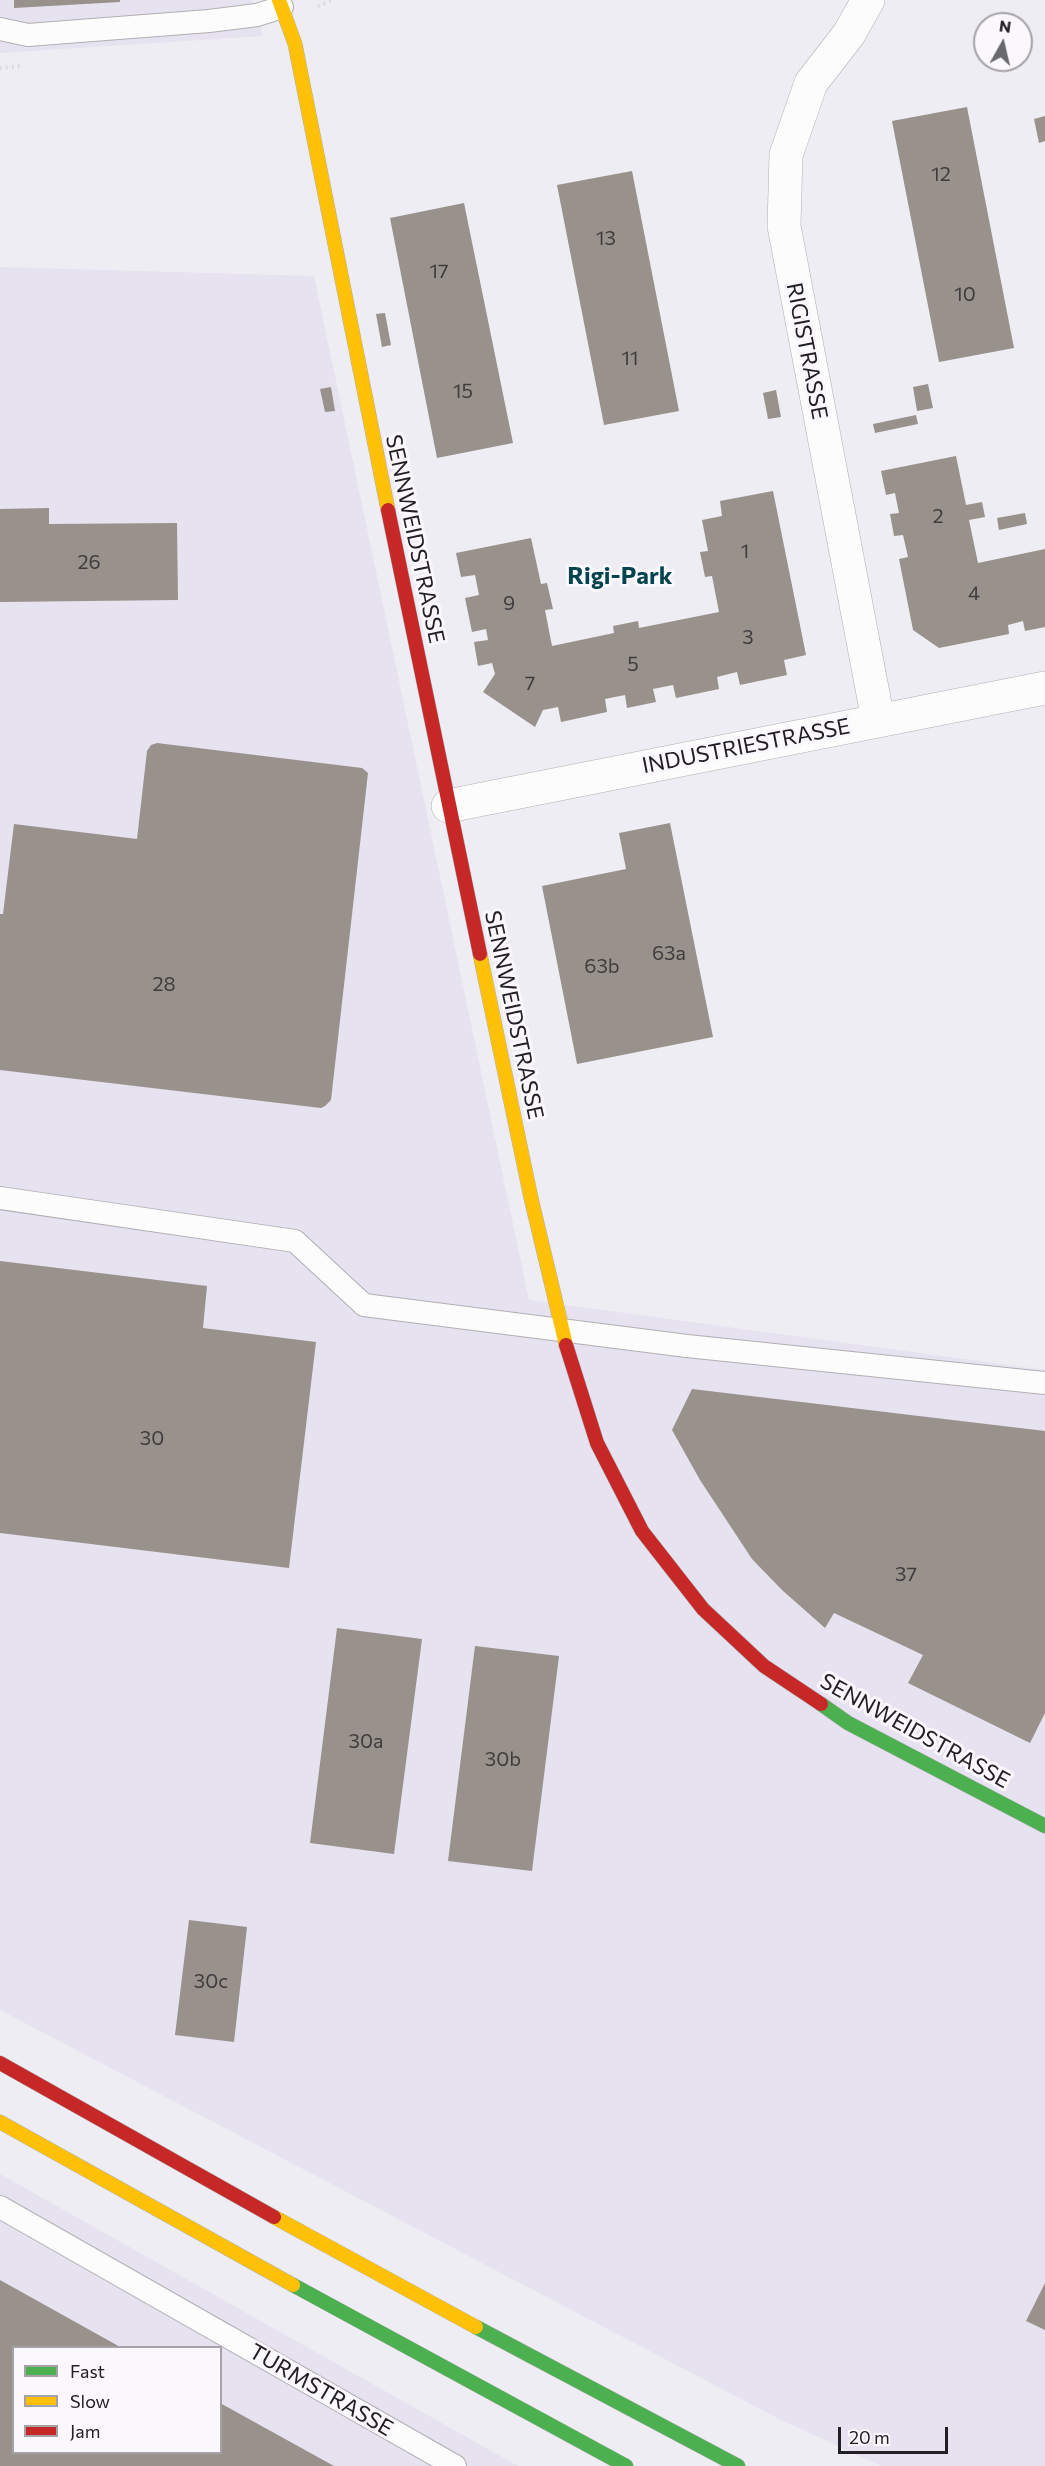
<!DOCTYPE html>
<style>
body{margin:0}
#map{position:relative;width:1045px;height:2466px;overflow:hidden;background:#eeedf3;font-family:Commissioner,sans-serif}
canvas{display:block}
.legend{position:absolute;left:12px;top:2346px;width:210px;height:108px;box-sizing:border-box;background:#faf8fd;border:2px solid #a4a2a7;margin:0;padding:8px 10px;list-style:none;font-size:18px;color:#222025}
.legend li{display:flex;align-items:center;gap:12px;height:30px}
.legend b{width:30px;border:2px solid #a4a2a7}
.north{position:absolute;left:973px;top:12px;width:60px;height:60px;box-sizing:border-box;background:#faf8fd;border:2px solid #a4a2a7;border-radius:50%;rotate:8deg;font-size:16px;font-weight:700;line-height:24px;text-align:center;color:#222025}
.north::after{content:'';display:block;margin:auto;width:21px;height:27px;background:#69686d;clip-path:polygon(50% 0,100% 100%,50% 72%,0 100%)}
.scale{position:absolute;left:838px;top:2427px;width:110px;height:27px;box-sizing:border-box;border:3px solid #222025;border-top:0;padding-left:8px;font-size:18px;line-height:21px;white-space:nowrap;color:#222025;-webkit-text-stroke:4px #faf8fd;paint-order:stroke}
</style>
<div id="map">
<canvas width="1045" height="2466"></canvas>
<ul class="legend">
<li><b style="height:8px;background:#4caf50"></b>Fast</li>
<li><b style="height:8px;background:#ffc107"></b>Slow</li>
<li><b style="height:8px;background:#c62828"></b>Jam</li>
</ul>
<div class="north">N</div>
<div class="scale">20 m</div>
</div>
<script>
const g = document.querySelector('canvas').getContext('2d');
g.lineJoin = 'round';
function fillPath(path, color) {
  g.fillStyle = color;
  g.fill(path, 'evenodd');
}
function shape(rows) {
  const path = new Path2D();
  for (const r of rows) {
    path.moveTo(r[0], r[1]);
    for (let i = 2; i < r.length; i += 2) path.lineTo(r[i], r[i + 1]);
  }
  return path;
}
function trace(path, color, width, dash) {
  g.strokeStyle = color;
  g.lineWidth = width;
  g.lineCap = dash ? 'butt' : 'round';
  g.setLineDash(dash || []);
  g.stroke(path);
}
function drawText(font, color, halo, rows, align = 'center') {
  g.font = font + ' Commissioner,sans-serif';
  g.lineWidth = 6;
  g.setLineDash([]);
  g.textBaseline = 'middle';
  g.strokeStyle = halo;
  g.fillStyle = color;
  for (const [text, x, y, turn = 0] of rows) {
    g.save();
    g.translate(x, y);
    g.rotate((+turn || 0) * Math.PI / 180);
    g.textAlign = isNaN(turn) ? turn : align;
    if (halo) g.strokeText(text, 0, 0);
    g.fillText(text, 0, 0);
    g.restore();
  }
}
fillPath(shape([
 [0,0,252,0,263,36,0,53],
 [0,267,314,276,529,1300,1045,1370,1045,2466,881,2466,779,2419,0,2010],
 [0,2174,518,2466,0,2466],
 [14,2348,220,2348,220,2452,14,2452]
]), '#e6e2f0');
fillPath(shape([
 [14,0,120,0,120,2,14,8],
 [967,107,1014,348,939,362,892,121],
 [1045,116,1045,141,1039,143,1034,119],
 [632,171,679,411,604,425,557,185],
 [464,203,513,443,437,458,390,218],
 [385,313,391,345,382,347,376,314],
 [928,384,933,408,917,411,913,387],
 [331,387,335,411,325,412,320,389],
 [776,390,781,417,768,419,763,393],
 [916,415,918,424,875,433,873,424],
 [956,456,966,505,982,502,985,517,969,520,978,563,1045,549,1045,627,1025,631,1023,621,1008,625,1009,634,939,648,913,630,899,559,908,557,903,535,894,536,890,514,899,513,895,493,886,495,881,471],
 [773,491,806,655,784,660,787,675,740,685,737,672,717,677,719,689,676,698,673,685,653,689,656,702,627,708,625,695,605,699,607,712,561,722,558,707,543,710,535,727,483,692,495,674,492,663,478,666,474,642,488,640,486,629,472,632,465,598,479,595,475,575,461,577,456,553,531,538,541,584,547,583,553,609,545,610,552,646,614,633,613,626,638,621,639,628,719,612,712,576,705,577,700,552,708,551,702,520,722,516,720,501],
 [49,508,49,524,177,523,178,600,0,602,0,509],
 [1025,513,1027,524,999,530,997,518],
 [157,743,362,768,368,773,331,1100,325,1106,321,1108,0,1070,0,914,3,914,14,824,137,839,147,751,151,745],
 [670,823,713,1037,577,1064,542,886,626,869,619,833],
 [0,1261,207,1286,203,1328,316,1342,289,1568,0,1533],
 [692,1389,1045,1431,1045,1713,1030,1743,908,1683,923,1655,834,1613,825,1628,782,1590,752,1559,700,1480,672,1430],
 [337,1628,422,1639,394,1854,310,1843],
 [475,1646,559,1656,532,1871,448,1861],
 [189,1920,247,1927,234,2042,175,2035],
 [0,2280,122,2348,14,2348,14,2452,220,2452,220,2403,334,2466,0,2466],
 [1045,2283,1045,2330,1026,2321]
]), '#99918b');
const lane = shape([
 [0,29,28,35,209,21,257,15,282,7],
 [0,1198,295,1241,364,1305,687,1346,1045,1383],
 [0,2207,455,2466]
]);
const street = shape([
 [868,0,849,34,811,83,786,155,784,226,878,720],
 [448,806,1045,688]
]);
const fast = shape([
 [821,1704,848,1723,1045,1826],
 [293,2285,626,2466],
 [476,2327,738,2466]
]);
const slow = shape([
 [279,0,295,44,388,510],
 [480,954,531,1198,566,1345],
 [0,2122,293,2285],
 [274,2217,476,2327]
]);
const jam = shape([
 [388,510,480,954],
 [566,1345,597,1443,642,1531,703,1609,764,1666,821,1704],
 [0,2063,274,2217]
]);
trace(lane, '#b0afb3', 24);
trace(street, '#b0afb3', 34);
trace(fast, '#b0afb3', 15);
trace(slow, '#b0afb3', 15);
trace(jam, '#b0afb3', 15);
trace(shape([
 [318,6,333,0],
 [0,68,20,66]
]), '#d7d6d9', 4, [1.5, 4.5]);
trace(lane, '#fcfcfd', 22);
trace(street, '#fcfcfd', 33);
trace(fast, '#4caf50', 14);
trace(slow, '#ffc107', 14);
trace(jam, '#c62828', 14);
drawText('20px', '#403c3e', null, [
 ["12",941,174],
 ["13",606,238],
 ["17",439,271],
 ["10",965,294],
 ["11",630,358],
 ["15",463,391],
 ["2",938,516],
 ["1",745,551],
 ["26",89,562],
 ["4",974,593],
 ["9",509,603],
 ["3",748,637],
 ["5",633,664],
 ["7",530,683],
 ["63a",669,953],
 ["63b",602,966],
 ["28",164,984],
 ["30",152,1438],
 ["37",906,1574],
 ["30a",366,1741],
 ["30b",503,1759],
 ["30c",211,1981]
]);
drawText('22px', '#222025', '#faf8fd', [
 ["RIGISTRASSE",807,351,79],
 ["SENNWEIDSTRASSE",415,539,78],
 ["INDUSTRIESTRASSE",746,746,-11],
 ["SENNWEIDSTRASSE",514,1015,78],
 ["SENNWEIDSTRASSE",915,1731,29],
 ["TURMSTRASSE",321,2390,30]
]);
drawText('bold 24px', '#03434d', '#faf8fd', [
 ["Rigi-Park",620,576]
]);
</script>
